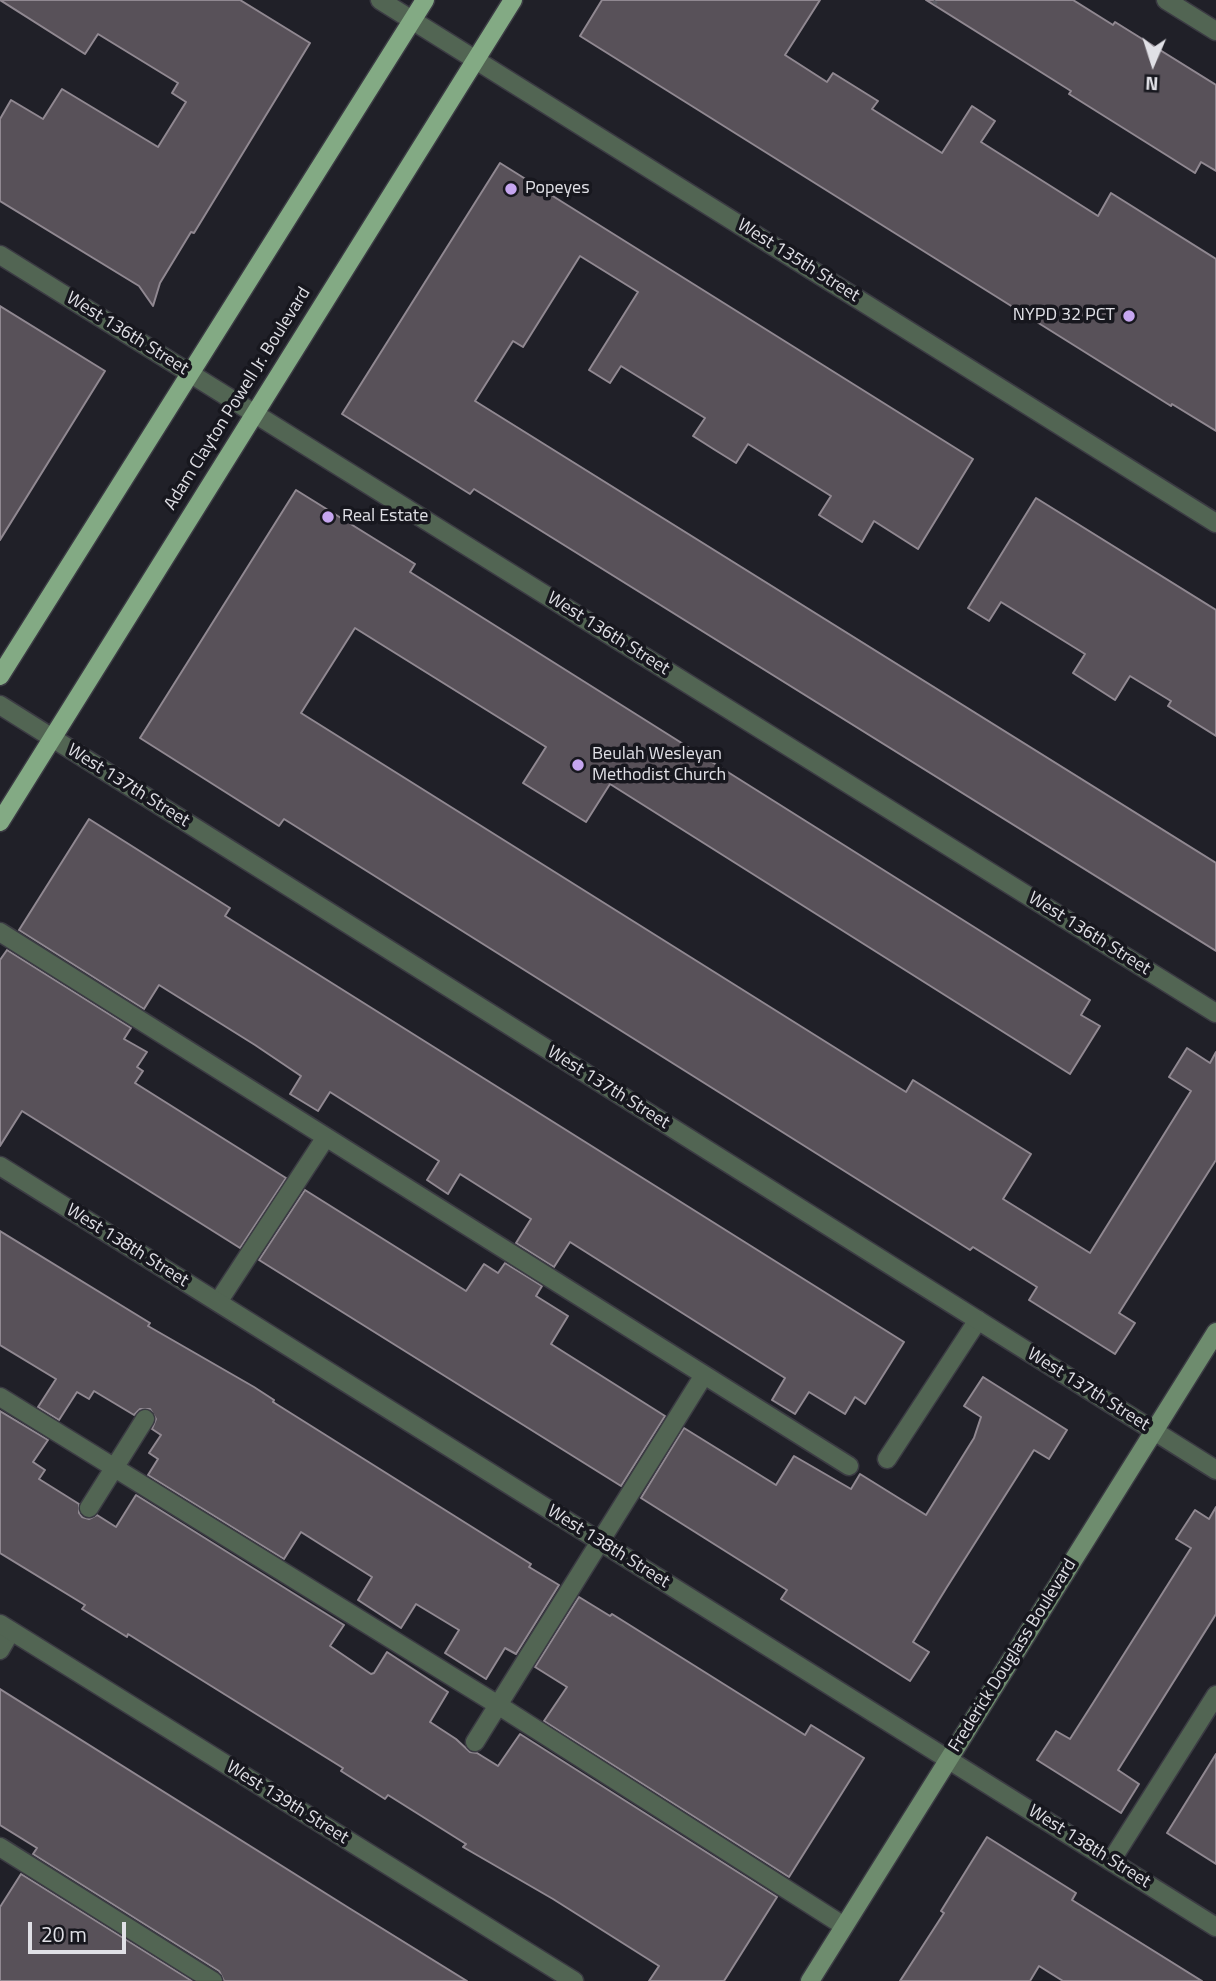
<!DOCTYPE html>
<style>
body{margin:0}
#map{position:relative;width:1216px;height:1981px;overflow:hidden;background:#202028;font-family:"Titillium Web",sans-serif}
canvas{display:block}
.north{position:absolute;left:1118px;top:28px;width:70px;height:70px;-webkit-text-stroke:5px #17171e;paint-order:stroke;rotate:183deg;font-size:19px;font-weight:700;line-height:28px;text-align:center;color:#e0e0e6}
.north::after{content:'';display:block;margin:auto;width:24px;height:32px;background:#e0e0e6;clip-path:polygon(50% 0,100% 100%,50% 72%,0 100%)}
.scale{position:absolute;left:28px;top:1922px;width:98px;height:32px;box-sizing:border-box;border:4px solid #e0e0e6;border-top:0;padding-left:9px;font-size:21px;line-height:24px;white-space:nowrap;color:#e0e0e6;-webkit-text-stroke:5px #17171e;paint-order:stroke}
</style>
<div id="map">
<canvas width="1216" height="1981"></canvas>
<div class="north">N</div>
<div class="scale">20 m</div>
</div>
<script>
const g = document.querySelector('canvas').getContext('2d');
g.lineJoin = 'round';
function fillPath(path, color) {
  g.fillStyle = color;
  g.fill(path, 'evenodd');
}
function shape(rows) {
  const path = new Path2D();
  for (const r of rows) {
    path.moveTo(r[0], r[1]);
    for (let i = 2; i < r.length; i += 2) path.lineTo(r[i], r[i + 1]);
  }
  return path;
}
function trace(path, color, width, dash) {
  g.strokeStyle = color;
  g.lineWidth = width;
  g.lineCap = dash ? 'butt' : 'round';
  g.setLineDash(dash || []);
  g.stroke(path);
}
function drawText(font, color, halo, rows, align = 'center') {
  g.font = font + ' "Titillium Web",sans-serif';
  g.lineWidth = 7;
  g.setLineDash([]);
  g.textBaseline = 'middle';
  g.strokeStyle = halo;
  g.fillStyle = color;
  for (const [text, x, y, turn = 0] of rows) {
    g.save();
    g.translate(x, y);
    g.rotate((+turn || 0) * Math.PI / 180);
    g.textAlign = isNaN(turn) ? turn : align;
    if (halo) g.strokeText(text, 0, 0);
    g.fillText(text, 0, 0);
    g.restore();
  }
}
const building = shape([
 [0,0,240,0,310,43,194,233,191,232,160,283,153,306,139,286,0,201,0,119,11,100,43,119,62,89,158,147,186,102,172,93,178,83,98,34,85,54,0,0],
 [602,0,820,0,785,55,827,82,833,73,878,101,872,109,942,153,972,106,995,121,981,142,1098,216,1111,193,1216,259,1216,431,1172,404,1171,406,580,36,602,0],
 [926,0,1073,0,1113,25,1115,22,1216,85,1216,171,1201,162,1195,173,1069,94,1071,91,926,0],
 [500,163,973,459,918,549,874,521,862,542,819,515,831,496,748,444,736,463,715,450,693,436,705,418,621,366,610,383,589,370,638,292,580,256,523,347,513,341,475,401,1216,863,1216,951,474,489,470,494,342,414,500,163],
 [0,306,105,371,0,540,0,306],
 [296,490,415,564,410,572,1090,1000,1081,1015,1100,1026,1070,1074,610,784,586,822,523,783,546,747,355,628,301,713,893,1084,906,1092,913,1080,1031,1154,1003,1199,1090,1253,1191,1091,1169,1077,1187,1048,1210,1063,1216,1052,1216,1160,1119,1313,1135,1323,1115,1354,1029,1300,1037,1287,973,1247,970,1250,959,1243,284,819,279,826,140,738,296,490],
 [1036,498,1216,610,1216,736,1168,706,1171,701,1130,676,1115,700,1073,673,1085,654,1001,602,989,621,968,608,1036,498],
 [89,819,230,908,225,916,904,1342,865,1404,855,1397,845,1414,809,1392,795,1414,772,1400,785,1378,570,1242,554,1267,516,1243,531,1219,460,1174,448,1194,427,1180,439,1161,330,1092,318,1111,290,1094,301,1076,255,1045,159,985,144,1009,19,930,89,819],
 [7,950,131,1028,124,1039,147,1052,137,1067,143,1071,135,1083,286,1178,240,1248,22,1111,0,1146,0,960,7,950],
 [305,1190,466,1291,484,1264,498,1273,505,1263,542,1286,536,1296,568,1316,551,1344,665,1416,621,1486,259,1260,305,1190],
 [0,1231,150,1323,148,1326,254,1387,274,1400,273,1402,531,1564,529,1567,559,1585,516,1654,505,1648,486,1679,445,1653,459,1630,416,1604,401,1628,358,1600,372,1577,301,1532,284,1559,148,1475,158,1459,149,1453,161,1435,152,1429,156,1419,150,1409,140,1409,134,1415,94,1391,89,1399,77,1392,59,1420,38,1407,56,1379,0,1345,0,1231],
 [983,1377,1067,1430,1049,1459,1034,1450,947,1587,913,1642,929,1652,910,1681,781,1599,787,1590,641,1498,684,1428,776,1485,794,1456,851,1489,860,1474,926,1515,974,1438,981,1417,964,1406,983,1377],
 [0,1411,48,1440,33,1462,45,1470,39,1479,79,1504,79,1513,82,1517,89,1519,97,1515,116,1527,136,1495,344,1625,330,1646,371,1674,374,1673,387,1652,448,1692,430,1722,456,1739,470,1752,477,1753,498,1766,520,1734,777,1897,724,1981,649,1981,659,1966,553,1899,463,1847,466,1844,388,1795,385,1799,341,1771,343,1768,192,1674,128,1634,127,1637,82,1609,85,1605,0,1553,0,1411],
 [1216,1507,1216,1614,1118,1770,1139,1784,1121,1813,1037,1760,1056,1731,1070,1739,1093,1703,1191,1548,1176,1539,1195,1510,1209,1519,1216,1507],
 [579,1597,610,1616,612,1614,805,1735,811,1725,864,1758,789,1877,544,1721,567,1687,535,1667,579,1597],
 [0,1689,349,1908,467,1981,224,1981,219,1971,33,1854,37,1848,0,1825,0,1689],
 [1216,1754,1216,1864,1167,1833,1216,1754],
 [987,1837,1076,1893,1072,1900,1202,1981,1063,1981,1039,1966,1030,1981,900,1981,944,1913,941,1911,987,1837],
 [21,1874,192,1981,0,1981,0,1907,21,1874]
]);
fillPath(building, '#585159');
trace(building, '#908891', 2);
const service = shape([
 [0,932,849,1466],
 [218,1302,326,1137],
 [0,1397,498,1705,844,1926],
 [887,1459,978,1320],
 [89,1508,145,1419],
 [0,1650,11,1631],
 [475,1742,704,1375],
 [0,1847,213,1981],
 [1111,1861,1216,1695]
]);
const minor = shape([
 [1166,0,1216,31],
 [0,255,1216,1013],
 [0,705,1216,1470],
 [0,1166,1216,1927],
 [0,1624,574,1981]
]);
const tertiary = shape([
 [380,0,1216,523]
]);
const secondary = shape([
 [810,1981,1216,1332]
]);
const primary = shape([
 [0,676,425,0],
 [0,822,513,0]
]);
trace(service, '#3b3b43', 21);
trace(minor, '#3b3b43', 21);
trace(tertiary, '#3b3b43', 21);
trace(secondary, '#3b3b43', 21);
trace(primary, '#3b3b43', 21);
trace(shape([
 [934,4,937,0]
]), '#5d5d65', 4.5, [3.5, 3.5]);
trace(service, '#526553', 18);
trace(minor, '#526553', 18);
trace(tertiary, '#526553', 18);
trace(secondary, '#6e8c6e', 18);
trace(primary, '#83aa84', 18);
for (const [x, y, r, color] of [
 [511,189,7,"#c6a6f0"],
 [1129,316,7,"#c6a6f0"],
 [328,517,7,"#c6a6f0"],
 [578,765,7,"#c6a6f0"]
]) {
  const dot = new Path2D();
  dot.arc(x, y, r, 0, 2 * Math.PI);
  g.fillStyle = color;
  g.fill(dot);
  trace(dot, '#17171e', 2.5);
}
drawText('18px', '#e0e0e6', '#17171e', [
 ["Popeyes",525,189],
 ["NYPD 32 PCT",1115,316,"right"],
 ["Real Estate",342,517],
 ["Beulah Wesleyan",592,755],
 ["Methodist Church",592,776]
], 'left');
drawText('18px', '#e0e0e6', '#17171e', [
 ["West 135th Street",798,261,32],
 ["West 136th Street",127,334,32],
 ["Adam Clayton Powell Jr. Boulevard",238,399,-58],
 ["West 136th Street",608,634,32],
 ["West 137th Street",128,786,32],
 ["West 136th Street",1089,934,32],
 ["West 137th Street",608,1088,32],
 ["West 138th Street",127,1246,32],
 ["West 137th Street",1088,1390,32],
 ["West 138th Street",608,1547,32],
 ["Frederick Douglass Boulevard",1013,1656,-58],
 ["West 139th Street",287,1803,32],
 ["West 138th Street",1089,1847,32]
]);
</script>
